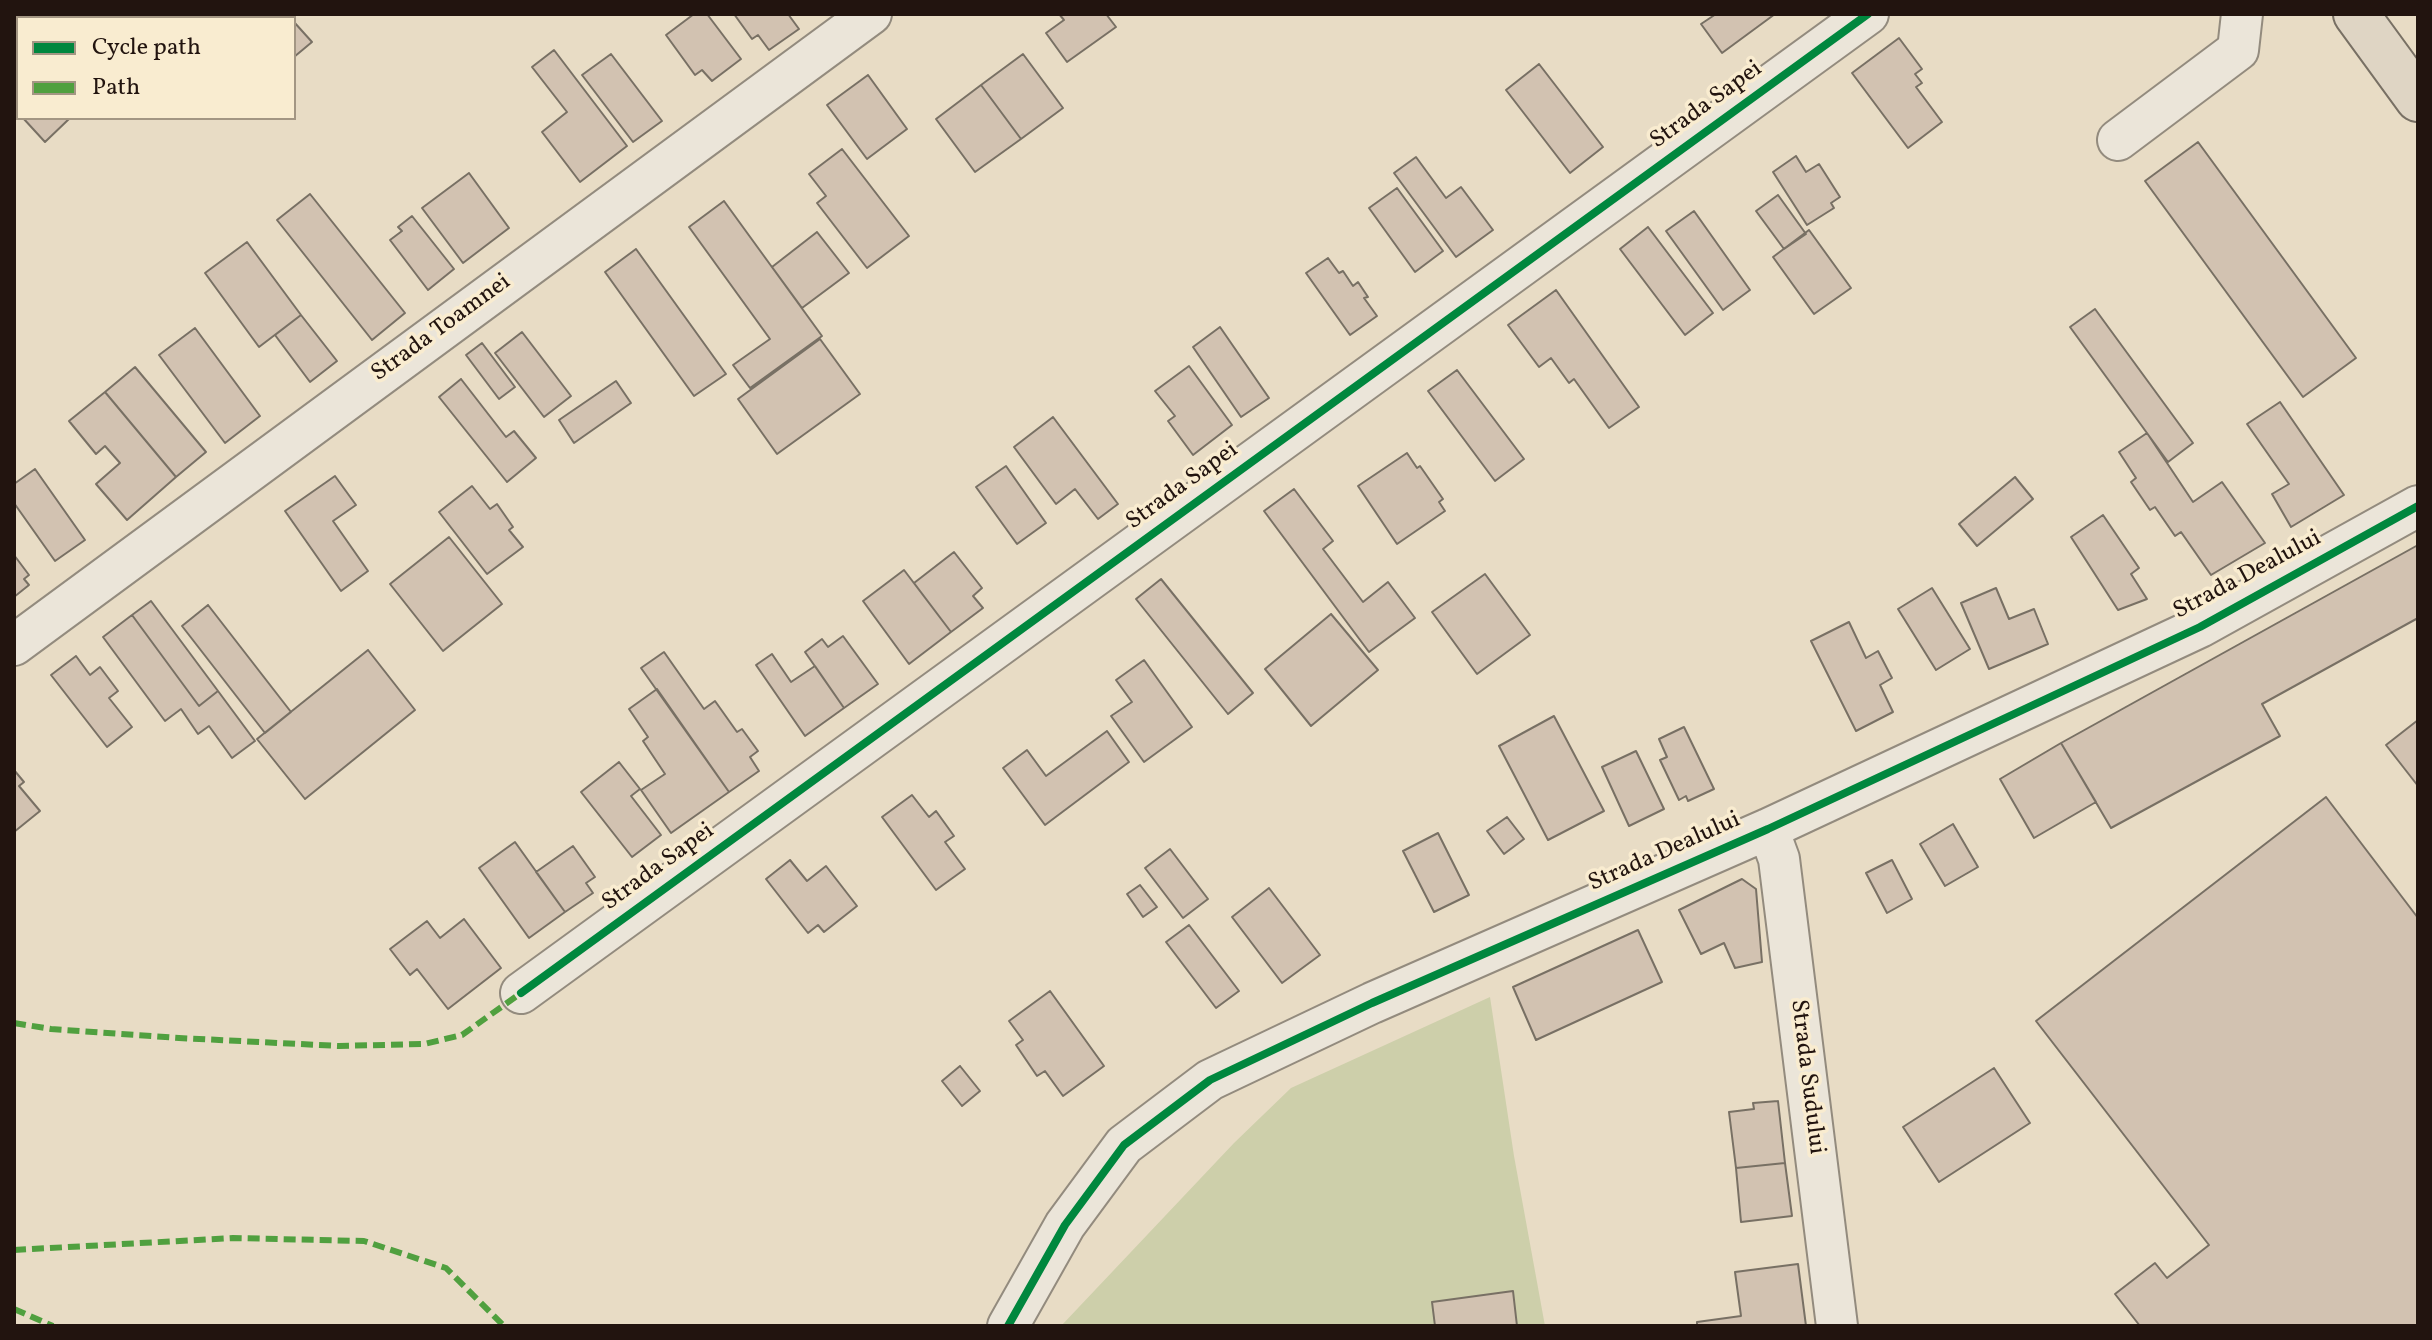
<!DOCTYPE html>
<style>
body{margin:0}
#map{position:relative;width:2432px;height:1340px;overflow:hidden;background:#e8dcc5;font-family:Vollkorn,serif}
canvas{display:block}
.frame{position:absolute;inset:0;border:16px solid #22140f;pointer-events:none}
.legend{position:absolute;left:16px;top:16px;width:280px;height:104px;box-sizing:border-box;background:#f9ecd0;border:2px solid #a39683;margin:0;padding:10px 14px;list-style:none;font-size:24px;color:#22140f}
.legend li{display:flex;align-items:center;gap:16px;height:40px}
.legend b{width:40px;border:2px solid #a39683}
</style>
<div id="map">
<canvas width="2432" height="1340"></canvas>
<div class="frame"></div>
<ul class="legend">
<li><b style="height:10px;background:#00873e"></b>Cycle path</li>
<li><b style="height:10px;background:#50a03f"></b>Path</li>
</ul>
</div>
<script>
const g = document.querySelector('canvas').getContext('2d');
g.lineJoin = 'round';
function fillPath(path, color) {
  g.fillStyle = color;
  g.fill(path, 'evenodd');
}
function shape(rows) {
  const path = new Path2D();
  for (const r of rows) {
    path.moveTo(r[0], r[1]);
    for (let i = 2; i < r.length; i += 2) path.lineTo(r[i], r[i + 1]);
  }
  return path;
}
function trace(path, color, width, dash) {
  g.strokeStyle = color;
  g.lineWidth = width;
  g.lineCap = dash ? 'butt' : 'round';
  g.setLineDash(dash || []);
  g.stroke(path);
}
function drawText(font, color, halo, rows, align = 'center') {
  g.font = font + ' Vollkorn,serif';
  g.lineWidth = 7;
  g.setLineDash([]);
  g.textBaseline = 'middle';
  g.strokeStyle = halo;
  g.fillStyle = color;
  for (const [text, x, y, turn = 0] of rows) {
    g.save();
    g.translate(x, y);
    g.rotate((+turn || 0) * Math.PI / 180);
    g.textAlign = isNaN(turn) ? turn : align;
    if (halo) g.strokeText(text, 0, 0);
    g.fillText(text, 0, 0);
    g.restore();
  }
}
fillPath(shape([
 [1490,997,1514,1156,1545,1326,1061,1326,1234,1143,1291,1088]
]), '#cdcfaa');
const building = shape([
 [14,14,25,14,29,18,18,18,18,76,14,72,14,14],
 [235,14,287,14,291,18,231,18,235,14],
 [694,14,707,14,741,59,712,81,702,70,695,75,666,35,694,14],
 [734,14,788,14,799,29,769,50,758,35,752,39,734,14],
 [1059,14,1106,14,1116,27,1067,62,1046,33,1064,20,1059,14],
 [1716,14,1775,14,1722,53,1701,24,1716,14],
 [294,22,312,42,294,57,294,22],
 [1899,38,1922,69,1915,74,1922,83,1916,87,1942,122,1908,148,1852,73,1899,38],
 [554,50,627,146,580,182,542,132,567,112,532,67,554,50],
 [611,54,662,121,633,142,582,75,611,54],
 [1023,54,1063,108,1021,139,981,85,1023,54],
 [1539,64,1603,147,1570,173,1506,90,1539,64],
 [868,75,907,129,867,159,827,105,868,75],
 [981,85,1021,139,975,172,936,119,981,85],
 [23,118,70,118,45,142,23,118],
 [2198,142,2356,358,2303,397,2145,181,2198,142],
 [842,149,909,236,867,268,817,203,826,196,809,174,842,149],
 [1796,156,1806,172,1819,164,1840,197,1831,203,1834,208,1807,225,1773,172,1796,156],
 [1416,157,1446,198,1461,187,1493,230,1456,257,1394,173,1416,157],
 [469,173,509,228,463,263,422,208,469,173],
 [1397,188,1443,251,1415,272,1369,208,1397,188],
 [310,194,405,313,372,340,277,220,310,194],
 [1778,195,1806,234,1784,249,1756,211,1778,195],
 [724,201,822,336,750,388,733,365,770,339,689,227,724,201],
 [1694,211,1750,290,1723,310,1666,231,1694,211],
 [412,216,454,269,428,290,390,240,402,231,398,227,412,216],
 [1648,227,1713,313,1685,335,1620,249,1648,227],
 [1809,230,1851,288,1814,314,1773,257,1809,230],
 [817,232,849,273,802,308,772,267,817,232],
 [247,242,301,315,259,347,205,273,247,242],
 [636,249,726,374,694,396,605,272,636,249],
 [1328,258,1339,273,1343,271,1353,286,1358,282,1368,297,1364,298,1377,316,1350,335,1306,273,1328,258],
 [1556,290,1639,407,1609,428,1574,379,1569,383,1551,358,1539,367,1508,325,1556,290],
 [2095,309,2193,443,2168,462,2070,327,2095,309],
 [301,315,337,361,310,382,275,335,301,315],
 [1220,327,1269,398,1241,417,1193,347,1220,327],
 [195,328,260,416,225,443,159,355,195,328],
 [522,332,571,396,544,417,495,353,522,332],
 [820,339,860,394,777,454,738,399,820,339],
 [482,343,515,387,499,399,466,355,482,343],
 [1189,366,1232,425,1193,455,1168,421,1175,416,1155,391,1189,366],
 [135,367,206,452,176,477,105,392,135,367],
 [1457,370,1524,459,1495,481,1428,391,1457,370],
 [461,379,506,437,514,431,536,458,507,482,439,397,461,379],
 [616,381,631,403,574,443,559,420,616,381],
 [105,392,176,477,127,520,96,484,120,463,105,446,96,454,69,421,105,392],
 [2280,402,2344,495,2291,527,2272,494,2289,484,2247,424,2280,402],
 [1053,417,1118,504,1098,519,1075,489,1056,504,1014,447,1053,417],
 [2147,433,2193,502,2222,482,2265,543,2211,575,2181,532,2175,536,2155,507,2150,510,2131,482,2136,478,2119,452,2147,433],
 [1407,453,1417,468,1420,466,1443,499,1439,502,1445,511,1397,544,1358,486,1407,453],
 [1006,466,1046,523,1017,544,976,487,1006,466],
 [35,469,85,540,55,561,14,503,14,484,35,469],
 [335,476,356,505,333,521,368,571,341,591,285,511,335,476],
 [2015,477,2033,499,1977,546,1959,524,2015,477],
 [472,486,490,509,497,504,513,527,509,530,523,547,487,574,439,512,472,486],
 [1294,489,1333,541,1323,549,1363,602,1388,582,1415,618,1369,652,1264,511,1294,489],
 [2103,515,2139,568,2131,574,2147,599,2118,610,2071,537,2103,515],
 [449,537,502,604,443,651,390,584,449,537],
 [2418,545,2418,618,2262,704,2280,736,2111,828,2061,743,2418,545],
 [954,552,982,588,973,596,983,608,951,632,914,583,954,552],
 [14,555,29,575,24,579,29,585,14,597,14,555],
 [904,570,951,632,909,664,863,601,904,570],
 [1485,574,1530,635,1477,674,1432,612,1485,574],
 [1161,579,1253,693,1228,714,1136,599,1161,579],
 [1932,588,1970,649,1936,670,1898,609,1932,588],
 [1996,588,2009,619,2034,609,2048,644,1989,669,1961,603,1996,588],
 [151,601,218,691,199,706,132,615,151,601],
 [208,605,291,712,265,733,182,626,208,605],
 [1331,614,1378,670,1311,726,1265,669,1331,614],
 [132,615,199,706,218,691,255,741,232,758,209,726,198,734,181,709,165,721,103,637,132,615],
 [1849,622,1866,658,1878,651,1892,678,1880,685,1893,712,1856,731,1811,641,1849,622],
 [843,636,878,684,844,708,805,652,822,639,828,647,843,636],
 [368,650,415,710,305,799,257,739,368,650],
 [664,652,704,709,715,701,737,732,742,729,758,751,750,757,759,771,729,792,641,668,664,652],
 [772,654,791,682,815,666,844,708,805,736,756,665,772,654],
 [76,656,90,675,100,667,118,691,109,698,132,727,107,747,51,675,76,656],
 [1144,660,1192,727,1144,762,1111,716,1132,702,1116,680,1144,660],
 [657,689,729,792,671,833,641,790,665,774,643,741,648,737,629,709,657,689],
 [1554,716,1604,811,1548,840,1499,746,1554,716],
 [2418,720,2418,786,2386,745,2418,720],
 [1684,727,1714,789,1688,801,1686,796,1679,800,1660,760,1667,757,1659,739,1684,727],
 [1107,731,1129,762,1045,825,1003,768,1027,750,1046,776,1107,731],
 [2061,743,2096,802,2034,838,2000,779,2061,743],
 [1636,751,1664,809,1629,826,1602,767,1636,751],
 [619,762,640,789,631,796,661,835,632,857,581,792,619,762],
 [14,770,24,782,19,786,40,811,14,832,14,770],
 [912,795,929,817,936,811,954,836,945,842,965,869,936,890,882,817,912,795],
 [2326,797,2418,918,2418,1326,2140,1326,2115,1294,2155,1263,2167,1278,2209,1245,2036,1021,2326,797],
 [1507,817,1524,839,1504,854,1487,831,1507,817],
 [1953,824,1978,867,1945,886,1920,844,1953,824],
 [1438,833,1469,895,1434,912,1403,851,1438,833],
 [515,842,565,912,529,938,479,868,515,842],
 [573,846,595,877,586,883,593,893,565,912,536,872,573,846],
 [1170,849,1208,899,1183,918,1145,868,1170,849],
 [790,860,807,881,826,866,857,906,824,932,818,925,808,933,766,879,790,860],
 [1892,860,1912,899,1887,913,1866,873,1892,860],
 [1742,879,1756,889,1762,962,1735,968,1724,943,1701,954,1679,910,1742,879],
 [1140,885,1157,907,1143,917,1127,894,1140,885],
 [1269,888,1320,955,1282,983,1232,917,1269,888],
 [464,919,501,968,448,1009,417,969,410,975,390,949,427,921,440,938,464,919],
 [1189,925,1239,991,1216,1008,1166,942,1189,925],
 [1638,930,1662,982,1536,1040,1513,987,1638,930],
 [1050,991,1104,1066,1063,1096,1045,1071,1037,1076,1016,1045,1023,1040,1009,1021,1050,991],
 [960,1066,980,1091,962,1106,942,1081,960,1066],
 [1994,1068,2030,1123,1939,1182,1903,1127,1994,1068],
 [1778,1101,1785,1163,1736,1168,1729,1112,1754,1109,1753,1103,1778,1101],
 [1785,1163,1792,1216,1741,1222,1736,1168,1785,1163],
 [1798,1264,1806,1326,1697,1326,1697,1322,1741,1316,1735,1272,1798,1264],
 [1513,1291,1517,1326,1435,1326,1432,1302,1513,1291]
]);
fillPath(building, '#d2c2b1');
trace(building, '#787064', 2);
const minor = shape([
 [2118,140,2238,50,2242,14],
 [14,645,871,14],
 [1768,829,1779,859,1837,1326],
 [521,993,1868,14],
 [1008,1326,1065,1225,1124,1145,1210,1080,1372,1003,1768,829,2200,627,2418,506]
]);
const major = shape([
 [2356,14,2418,99]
]);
trace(minor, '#938b7e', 44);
trace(major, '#787064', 48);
trace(minor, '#ebe5d9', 40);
trace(major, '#dfd5c4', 44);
trace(shape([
 [14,1023,51,1029,179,1038,339,1046,424,1044,462,1035,521,993],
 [14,1250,233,1238,364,1241,446,1268,504,1326],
 [14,1309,53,1326]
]), '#50a03f', 6, [12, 6]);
trace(shape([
 [521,993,1868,14],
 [1008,1326,1065,1225,1124,1145,1210,1080,1372,1003,1768,829,2200,627,2418,506]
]), '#00873e', 8);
drawText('24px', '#22140f', '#f9ecd0', [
 ["Strada Sapei",1707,106,-36],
 ["Strada Toamnei",442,329,-36],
 ["Strada Sapei",1183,487,-36],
 ["Strada Dealului",2248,576,-28],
 ["Strada Dealului",1665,853,-24],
 ["Strada Sapei",659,868,-36],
 ["Strada Sudului",1806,1077,83]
]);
</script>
